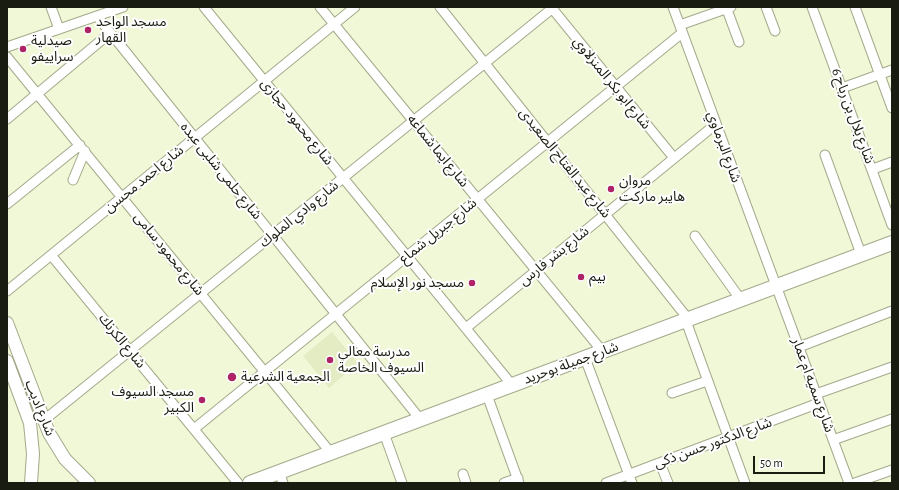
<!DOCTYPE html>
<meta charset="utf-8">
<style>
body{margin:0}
#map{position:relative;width:899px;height:490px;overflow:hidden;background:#f0f8d7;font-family:"Alegreya Sans",sans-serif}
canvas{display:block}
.frame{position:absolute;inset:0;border:8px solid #191c10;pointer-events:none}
.scale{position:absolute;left:753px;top:456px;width:72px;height:18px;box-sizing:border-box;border:2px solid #191c10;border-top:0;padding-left:5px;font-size:12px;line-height:14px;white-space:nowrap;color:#191c10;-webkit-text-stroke:3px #fff;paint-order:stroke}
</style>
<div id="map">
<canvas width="899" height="490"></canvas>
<div class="frame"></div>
<div class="scale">50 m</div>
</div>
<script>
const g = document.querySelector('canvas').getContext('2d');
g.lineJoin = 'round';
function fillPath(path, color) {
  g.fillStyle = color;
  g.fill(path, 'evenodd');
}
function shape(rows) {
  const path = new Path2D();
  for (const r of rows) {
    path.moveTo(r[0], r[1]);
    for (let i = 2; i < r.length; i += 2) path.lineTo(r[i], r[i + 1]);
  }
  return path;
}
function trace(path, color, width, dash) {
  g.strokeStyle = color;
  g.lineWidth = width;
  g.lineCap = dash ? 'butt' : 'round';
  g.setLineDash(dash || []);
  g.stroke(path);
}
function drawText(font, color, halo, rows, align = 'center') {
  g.font = font + ' "Alegreya Sans","Noto Sans Arabic",sans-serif';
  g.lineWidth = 4;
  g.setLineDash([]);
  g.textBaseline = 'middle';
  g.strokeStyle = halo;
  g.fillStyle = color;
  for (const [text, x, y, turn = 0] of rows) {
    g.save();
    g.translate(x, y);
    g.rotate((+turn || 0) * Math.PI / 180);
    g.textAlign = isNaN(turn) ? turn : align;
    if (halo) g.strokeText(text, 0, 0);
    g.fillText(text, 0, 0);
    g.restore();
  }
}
fillPath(shape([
 [332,332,358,363,329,388,303,356]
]), '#e3ecc3');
const minor = shape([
 [51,7,59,29],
 [204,7,512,385],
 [320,7,603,352],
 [440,7,689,320],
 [551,7,674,158],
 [673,7,849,483],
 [726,7,739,42],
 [766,7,775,31],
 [812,7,892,225],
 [855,7,892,108],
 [97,16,420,419],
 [680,25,731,7],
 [7,47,123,7],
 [7,57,331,453],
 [842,88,892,70],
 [7,119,110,33],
 [825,155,861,254],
 [873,169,892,162],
 [73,180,85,151],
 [7,204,80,145],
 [695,236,741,300],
 [51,255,238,483],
 [7,291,355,7],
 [686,321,745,483],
 [466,328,716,124],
 [799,347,892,311],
 [585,358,632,483],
 [672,393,707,381],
 [816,394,892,367],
 [487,395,519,483],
 [43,421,554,7],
 [194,429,682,33],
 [384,433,402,483],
 [833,440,892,419],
 [660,463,668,483],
 [279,472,283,483],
 [463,474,466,483],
 [504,483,518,478],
 [606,483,819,403],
 [855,483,892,470]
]);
const secondary = shape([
 [7,323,49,433,65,459,89,483],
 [7,361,30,423,33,454,31,483]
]);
const primary = shape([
 [250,483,892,243]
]);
trace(minor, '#a3aa8b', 11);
trace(secondary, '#a3aa8b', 14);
trace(primary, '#a3aa8b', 16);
trace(minor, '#fff', 9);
trace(secondary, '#fff', 12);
trace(primary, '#fff', 14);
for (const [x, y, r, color] of [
 [88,30,4,"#ad2365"],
 [23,49,4,"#ad2365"],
 [611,189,4,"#ad2365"],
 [581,277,4,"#ad2365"],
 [472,283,4,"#ad2365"],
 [330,360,4,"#ad2365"],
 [232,377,5,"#ad2365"],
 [202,400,4,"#ad2365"]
]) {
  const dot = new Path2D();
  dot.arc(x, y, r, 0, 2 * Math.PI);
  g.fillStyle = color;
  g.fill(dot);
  trace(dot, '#fff', 1.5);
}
drawText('14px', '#191c10', '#fff', [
 ["مسجد الواحد",96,22],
 ["القهار",96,38],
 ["صيدلية",31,41],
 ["سراييفو",31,57],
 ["مروان",619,181],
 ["هايبر ماركت",619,197],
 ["بيم",589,277],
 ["مسجد نور الإسلام",464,283,"right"],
 ["مدرسة معالي",338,352],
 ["السيوف الخاصة",338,368],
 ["الجمعية الشرعية",241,377],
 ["مسجد السيوف",194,392,"right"],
 ["الكبير",194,408,"right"]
], 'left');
drawText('14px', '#191c10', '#fff', [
 ["شارع ابو بكر المنزلاوي",612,83,51],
 ["شارع بلال بن رباح 6",853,116,70],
 ["شارع محمود حجازى",297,122,51],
 ["شارع البرماوي",724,147,70],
 ["شارع ايما شماعه",438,151,51],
 ["شارع عبد الفتاح الصعيدى",565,163,51],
 ["شارع حلمى شلبى عبده",221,171,51],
 ["شارع احمد محسن",144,179,-39],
 ["شارع وادي الملوك",299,214,-39],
 ["شارع جبريل شماع",438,231,-39],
 ["شارع محمود سامى",169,254,51],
 ["شارع بشر فارس",554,256,-39],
 ["شارع الكرنك",122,341,51],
 ["شارع جميلة بوحريد",571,363,-20],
 ["شارع سميه ام عمار",813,385,70],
 ["شارع اديب",40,408,68],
 ["شارع الدكتور حسن ذكى",713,443,-20]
]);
</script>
